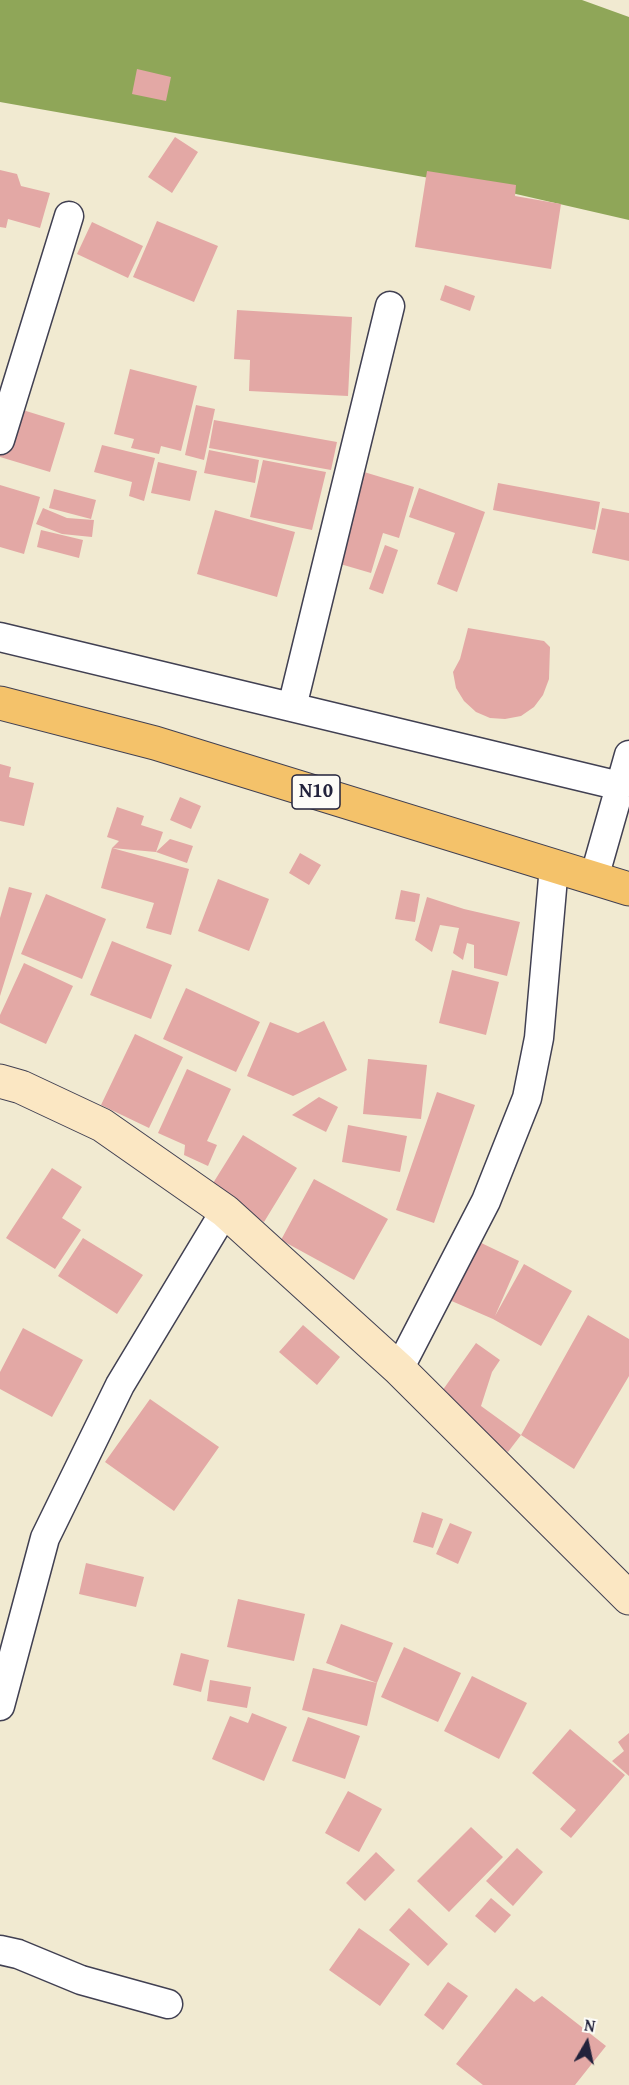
<!DOCTYPE html>
<style>
body{margin:0}
#map{position:relative;width:629px;height:2085px;overflow:hidden;background:#f1ead1;font-family:"Gentium Book Plus",serif}
canvas{display:block}
.north{position:absolute;left:557px;top:2013px;width:60px;height:60px;-webkit-text-stroke:4px #fdfcf7;paint-order:stroke;rotate:9deg;font-size:16px;font-weight:700;line-height:24px;text-align:center;color:#22223b}
.north::after{content:'';display:block;margin:auto;width:21px;height:27px;background:#22223b;clip-path:polygon(50% 0,100% 100%,50% 72%,0 100%)}
</style>
<div id="map">
<canvas width="629" height="2085"></canvas>
<div class="north">N</div>
</div>
<script>
const g = document.querySelector('canvas').getContext('2d');
g.lineJoin = 'round';
function fillPath(path, color) {
  g.fillStyle = color;
  g.fill(path, 'evenodd');
}
function shape(rows) {
  const path = new Path2D();
  for (const r of rows) {
    path.moveTo(r[0], r[1]);
    for (let i = 2; i < r.length; i += 2) path.lineTo(r[i], r[i + 1]);
  }
  return path;
}
function trace(path, color, width, dash) {
  g.strokeStyle = color;
  g.lineWidth = width;
  g.lineCap = dash ? 'butt' : 'round';
  g.setLineDash(dash || []);
  g.stroke(path);
}
function drawText(font, color, halo, rows, align = 'center') {
  g.font = font + ' "Gentium Book Plus",serif';
  g.lineWidth = 4.5;
  g.setLineDash([]);
  g.textBaseline = 'middle';
  g.strokeStyle = halo;
  g.fillStyle = color;
  for (const [text, x, y, turn = 0] of rows) {
    g.save();
    g.translate(x, y);
    g.rotate((+turn || 0) * Math.PI / 180);
    g.textAlign = isNaN(turn) ? turn : align;
    if (halo) g.strokeText(text, 0, 0);
    g.fillText(text, 0, 0);
    g.restore();
  }
}
fillPath(shape([
 [0,0,582,0,629,17,629,220,503,191,0,102]
]), '#8fa658');
fillPath(shape([
 [137,69,171,77,166,101,132,94],
 [175,137,198,152,172,193,148,177],
 [0,170,17,174,21,186,50,193,40,228,8,219,6,228,0,227],
 [427,171,516,185,515,196,561,204,551,269,415,247],
 [157,221,218,246,194,302,133,277],
 [92,222,143,246,128,278,77,254],
 [445,285,475,296,470,311,440,300],
 [237,310,352,317,348,396,249,391,250,360,234,359],
 [130,369,197,386,181,451,161,446,159,454,131,448,134,439,114,434],
 [196,405,215,409,204,460,185,455],
 [13,407,65,423,50,472,0,457,0,449],
 [214,420,337,442,331,470,209,448],
 [102,445,155,458,144,501,129,496,132,482,94,472],
 [209,450,259,460,255,483,204,473],
 [263,460,326,472,312,530,250,517],
 [158,462,197,471,190,501,151,493],
 [354,469,414,487,399,538,383,533,371,573,330,561],
 [498,483,600,502,595,530,493,510],
 [0,485,40,497,24,554,0,547],
 [419,488,485,512,457,592,437,584,455,533,409,517],
 [54,489,96,500,91,519,49,508],
 [43,508,67,518,94,520,92,537,62,534,36,524],
 [602,508,629,513,629,561,592,553],
 [215,510,295,532,277,597,197,574],
 [41,530,83,540,79,558,37,547],
 [385,545,398,550,383,594,369,589],
 [468,628,544,641,550,647,549,679,543,695,534,707,521,716,505,719,490,718,476,712,464,701,456,688,453,672,460,659],
 [0,764,11,767,9,777,34,783,24,826,0,821],
 [180,797,201,806,191,829,170,820],
 [117,807,144,816,141,825,163,832,156,852,170,839,193,846,187,863,156,852,112,848,189,869,171,935,146,928,154,903,101,888,112,848,119,841,107,837],
 [300,853,321,865,309,885,289,873],
 [218,879,269,899,249,951,198,931],
 [9,887,32,893,0,996,0,918],
 [401,890,420,894,415,922,395,919],
 [46,894,106,919,82,979,21,954],
 [427,897,464,909,520,922,507,976,474,968,474,945,467,943,463,960,453,953,459,928,440,925,432,952,415,940],
 [112,941,172,965,151,1019,90,995],
 [24,963,73,986,46,1044,0,1023,0,1015],
 [452,970,499,982,486,1035,439,1023],
 [186,988,260,1022,236,1072,163,1039],
 [324,1021,347,1070,293,1096,247,1076,270,1022,298,1033],
 [135,1034,183,1057,149,1128,101,1105],
 [368,1059,427,1065,421,1119,363,1114],
 [187,1069,231,1089,207,1141,217,1145,208,1166,184,1155,185,1145,158,1133],
 [437,1092,475,1105,434,1223,396,1210],
 [319,1097,338,1107,326,1132,292,1115],
 [348,1125,407,1136,400,1172,342,1162],
 [243,1135,297,1168,264,1222,210,1188],
 [52,1168,82,1187,62,1218,81,1230,55,1269,6,1238],
 [314,1179,388,1219,354,1280,281,1240],
 [83,1238,143,1275,117,1314,58,1276],
 [475,1240,519,1261,495,1316,524,1264,572,1291,541,1346,493,1319,447,1299],
 [588,1315,629,1339,629,1376,574,1469,521,1435,508,1452,435,1401,476,1343,500,1360,492,1372,481,1406,521,1435],
 [303,1325,340,1357,317,1385,279,1352],
 [23,1328,83,1360,52,1417,0,1389,0,1372],
 [150,1399,219,1447,174,1511,105,1462],
 [422,1512,443,1519,433,1548,413,1542],
 [450,1523,472,1532,458,1564,436,1554],
 [86,1563,144,1577,136,1607,79,1594],
 [238,1599,305,1614,294,1661,227,1647],
 [341,1624,393,1643,377,1683,326,1663],
 [404,1647,461,1673,438,1722,381,1697],
 [181,1653,209,1660,201,1692,173,1685],
 [313,1668,377,1683,367,1726,302,1710],
 [472,1676,527,1703,499,1759,444,1731],
 [210,1680,251,1687,247,1708,207,1701],
 [252,1713,287,1727,264,1781,212,1759,230,1716,248,1723],
 [308,1717,360,1736,345,1779,292,1761],
 [570,1729,625,1775,571,1838,560,1829,576,1810,532,1773],
 [629,1733,629,1776,612,1761,624,1751,618,1742],
 [348,1791,382,1809,359,1852,325,1833],
 [471,1827,503,1857,449,1912,417,1881],
 [517,1848,543,1872,513,1906,486,1881],
 [376,1852,395,1870,365,1901,346,1883],
 [491,1898,511,1915,495,1933,475,1916],
 [409,1908,448,1944,428,1966,389,1930],
 [359,1928,410,1964,380,2006,329,1970],
 [448,1982,468,1996,443,2030,424,2015],
 [516,1988,534,2002,542,1996,606,2046,575,2085,483,2085,456,2064]
]), '#e3a8a5');
const street = shape([
 [0,440,69,216],
 [0,637,620,786],
 [292,707,390,306],
 [594,878,629,755],
 [399,1369,486,1201,527,1098,539,1038,554,866],
 [0,1706,45,1538,120,1385,225,1211],
 [0,1950,18,1954,81,1980,168,2004]
]);
const secondary = shape([
 [0,1081,21,1087,102,1125,225,1211,399,1369,629,1598]
]);
const highway = shape([
 [0,703,155,743,629,889]
]);
trace(street, '#414052', 31);
trace(secondary, '#414052', 35);
trace(highway, '#414052', 35);
trace(street, '#fff', 28);
trace(secondary, '#fbe7c3', 33);
trace(highway, '#f4c26a', 33);
for (const [x, y, w] of [
 [316,792,48]
]) {
  const box = new Path2D();
  box.roundRect(x - w / 2, y - 17, w, 34, 4.5);
  g.fillStyle = '#fdfcf7';
  g.fill(box);
  trace(box, '#22223b', 1.5);
}
drawText('bold 20px', '#22223b', null, [
 ["N10",316,792]
]);
</script>
